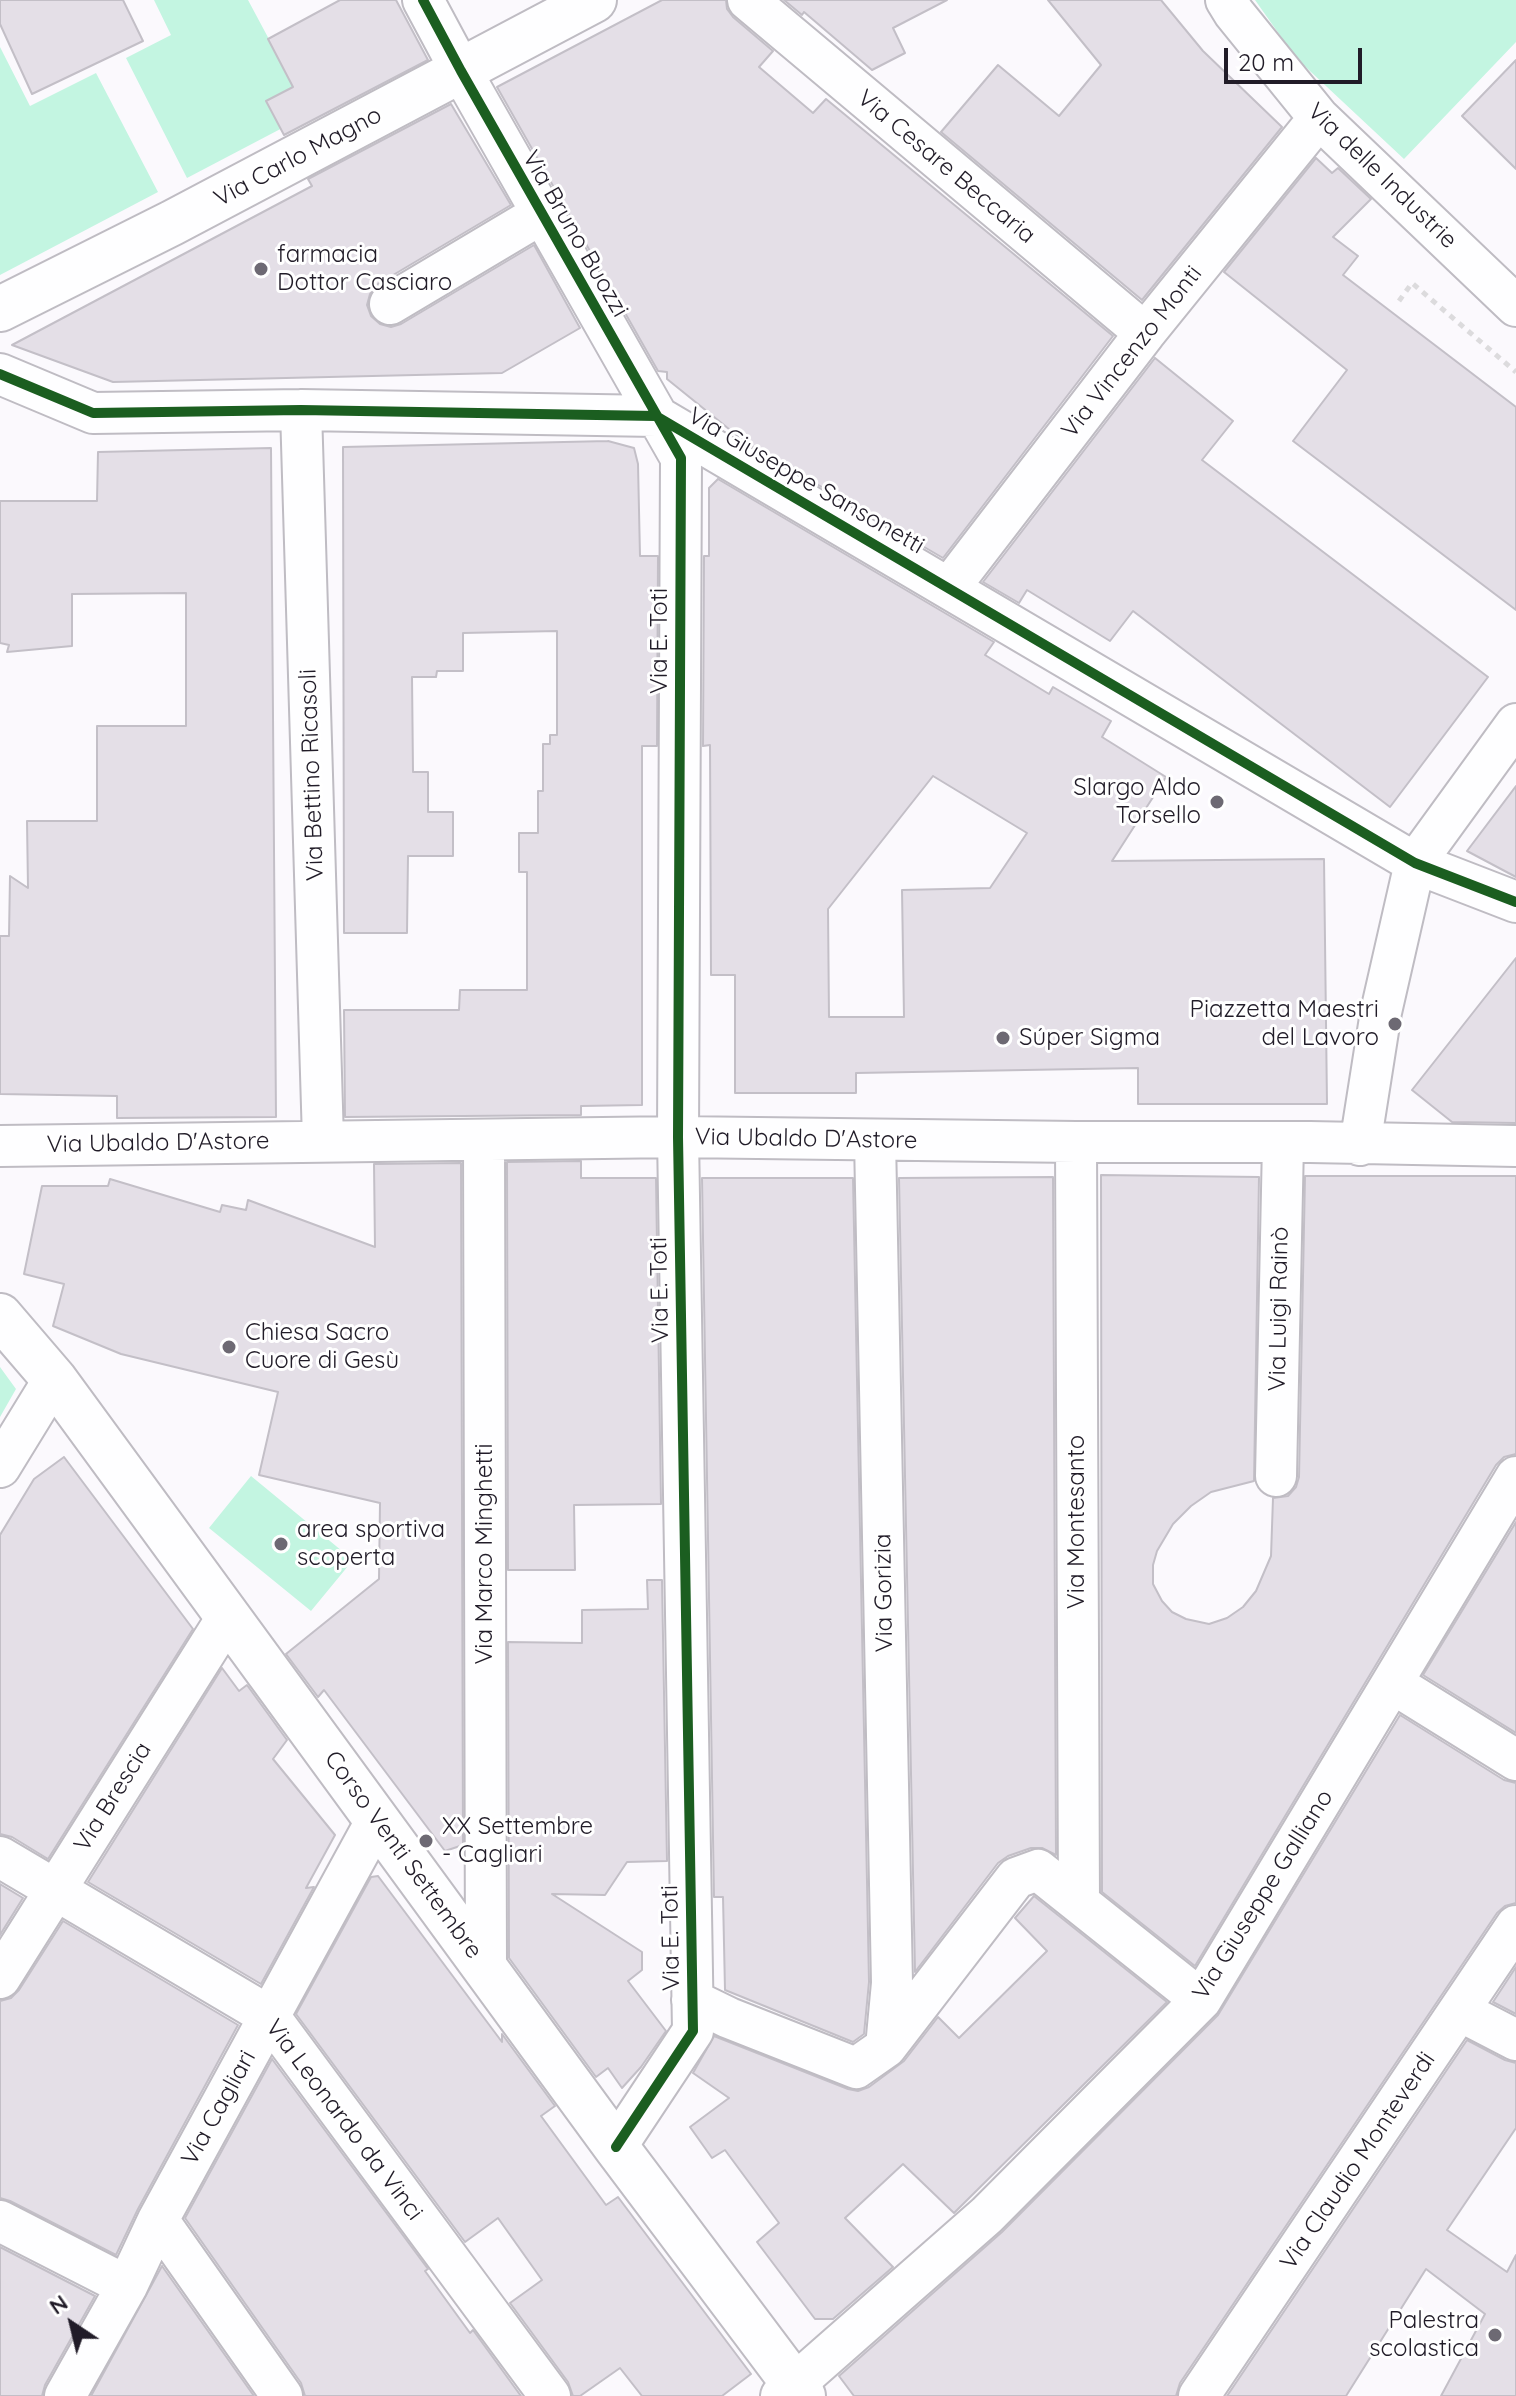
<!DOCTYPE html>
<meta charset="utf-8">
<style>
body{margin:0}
#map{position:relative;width:1516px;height:2396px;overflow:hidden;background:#fbf9fd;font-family:Quicksand,sans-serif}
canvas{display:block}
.north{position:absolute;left:32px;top:2284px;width:80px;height:80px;-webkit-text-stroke:6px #fff;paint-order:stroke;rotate:325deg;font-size:22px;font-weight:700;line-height:32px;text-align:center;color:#211c28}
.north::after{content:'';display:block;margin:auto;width:28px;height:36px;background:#211c28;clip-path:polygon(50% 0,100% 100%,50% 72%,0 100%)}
.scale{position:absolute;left:1224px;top:48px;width:138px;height:36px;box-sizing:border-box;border:4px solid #211c28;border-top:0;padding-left:10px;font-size:24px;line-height:28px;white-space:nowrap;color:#211c28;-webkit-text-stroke:6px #fff;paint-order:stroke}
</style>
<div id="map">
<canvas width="1516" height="2396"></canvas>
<div class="north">N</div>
<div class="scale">20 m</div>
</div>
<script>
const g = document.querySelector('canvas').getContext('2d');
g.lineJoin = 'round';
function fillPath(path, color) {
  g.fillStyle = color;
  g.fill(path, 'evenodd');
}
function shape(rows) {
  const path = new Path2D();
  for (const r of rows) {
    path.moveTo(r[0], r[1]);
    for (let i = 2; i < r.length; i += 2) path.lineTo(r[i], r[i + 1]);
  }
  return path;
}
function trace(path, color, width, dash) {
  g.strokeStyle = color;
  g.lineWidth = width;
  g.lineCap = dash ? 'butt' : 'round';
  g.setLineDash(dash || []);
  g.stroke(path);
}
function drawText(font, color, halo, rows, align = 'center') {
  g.font = font + ' Quicksand,sans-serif';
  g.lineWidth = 6;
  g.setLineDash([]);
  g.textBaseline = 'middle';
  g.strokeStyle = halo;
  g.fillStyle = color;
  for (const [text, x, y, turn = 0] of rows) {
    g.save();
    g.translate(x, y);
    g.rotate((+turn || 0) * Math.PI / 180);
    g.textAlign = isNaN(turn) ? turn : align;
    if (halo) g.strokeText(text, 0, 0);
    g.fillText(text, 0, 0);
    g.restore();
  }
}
fillPath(shape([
 [154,0,248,0,309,114,187,178,126,58,171,35],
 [1255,0,1516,0,1516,42,1404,159,1296,58],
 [0,47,30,106,96,73,158,192,0,275],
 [0,1367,16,1389,0,1417],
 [251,1476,353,1560,311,1611,209,1528]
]), '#c3f5e1');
const building = shape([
 [0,0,123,0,143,41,32,94,0,24,0,0],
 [340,0,396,0,428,60,284,135,266,101,293,87,268,39,340,0],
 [662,0,726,0,727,9,733,17,773,51,759,67,813,113,826,99,1113,336,943,558,745,442,667,379,667,372,658,371,497,87,662,0],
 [784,0,947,0,893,28,905,53,872,70,804,12,802,15,784,0],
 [1048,0,1161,0,1203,51,1282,127,1142,300,941,132,998,65,1059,116,1101,65,1048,0],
 [1516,60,1516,169,1462,116,1516,60],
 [451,104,511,205,378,284,370,294,367,305,371,316,380,324,391,327,401,324,534,245,580,328,502,373,113,382,12,345,312,186,308,179,451,104],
 [1316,158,1332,173,1338,168,1371,199,1333,237,1358,256,1343,275,1516,407,1516,610,1293,441,1347,370,1224,272,1316,158],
 [1155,358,1233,421,1202,460,1488,677,1390,807,1133,611,1110,641,1027,590,1019,603,983,582,1155,358],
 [608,441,634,448,638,464,640,556,658,556,657,746,642,746,642,1105,581,1106,581,1115,345,1117,344,1010,459,1010,460,990,527,990,527,872,519,872,519,833,538,833,538,791,543,791,543,744,550,744,550,735,557,735,557,631,463,633,463,671,437,671,436,677,412,677,413,772,428,772,428,812,453,812,453,856,408,856,407,933,344,933,343,447,608,441],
 [271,448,276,1117,117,1118,117,1096,0,1094,0,936,9,936,10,876,28,888,27,821,97,821,97,726,186,726,186,593,72,594,72,646,7,652,9,645,0,643,0,501,97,501,98,452,271,448],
 [718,479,994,642,985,655,1049,694,1053,687,1111,721,1102,737,1166,777,1112,861,1324,859,1327,1104,1138,1104,1138,1068,856,1073,856,1093,735,1093,735,975,711,975,710,745,703,746,704,556,709,556,709,488,718,479],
 [933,776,1027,833,990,888,902,890,904,1017,829,1017,828,909,933,776],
 [1516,786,1516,877,1467,851,1516,786],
 [1516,958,1516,1123,1452,1122,1412,1090,1516,958],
 [581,1161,581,1178,656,1178,661,1504,574,1505,575,1570,508,1570,507,1162,581,1161],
 [461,1163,463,1845,445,1851,324,1690,318,1697,286,1654,379,1579,380,1503,259,1475,278,1392,121,1354,53,1326,64,1284,24,1274,42,1186,108,1186,110,1179,220,1212,222,1205,246,1210,248,1200,375,1247,374,1164,461,1163],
 [1101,1175,1259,1177,1254,1481,1211,1492,1191,1506,1173,1524,1157,1551,1153,1565,1153,1584,1162,1601,1172,1612,1186,1619,1209,1624,1227,1618,1243,1607,1256,1591,1271,1556,1273,1498,1288,1496,1296,1487,1299,1477,1305,1176,1516,1176,1516,1454,1504,1457,1496,1465,1195,1966,1102,1892,1101,1175],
 [1053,1177,1056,1855,1042,1848,1031,1848,1008,1856,998,1863,915,1972,899,1178,1053,1177],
 [702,1178,853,1178,869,1982,864,2034,853,2042,725,1990,723,1897,714,1897,702,1178],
 [64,1457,193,1629,48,1859,12,1837,0,1834,0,1535,34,1479,64,1457],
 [1516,1522,1516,1733,1423,1675,1516,1522],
 [647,1580,662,1580,667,1861,627,1862,605,1895,552,1894,642,1952,642,1970,628,1981,666,2031,641,2067,622,2088,608,2068,596,2077,509,1958,508,1642,582,1643,582,1610,648,1609,647,1580],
 [222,1668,239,1691,247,1685,287,1740,273,1759,335,1835,306,1888,314,1887,261,1984,88,1882,222,1668],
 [1400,1715,1504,1780,1516,1783,1516,1903,1505,1906,1497,1913,1180,2383,1176,2396,854,2396,839,2376,1002,2232,1218,2015,1400,1715],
 [378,1876,502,2042,502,2034,555,2106,541,2116,606,2205,618,2197,751,2374,722,2396,642,2396,620,2368,580,2396,573,2396,568,2382,510,2303,542,2280,498,2218,465,2242,296,2014,371,1877,378,1876],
 [0,1884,23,1898,0,1935,0,1884],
 [1034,1896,1167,2002,954,2213,903,2164,845,2218,893,2267,833,2319,815,2319,757,2242,779,2223,725,2150,712,2158,690,2127,729,2098,693,2073,714,2036,848,2089,858,2091,869,2087,904,2061,938,2017,959,2038,1047,1951,1015,1918,1034,1896],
 [63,1921,238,2025,138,2209,116,2255,10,2201,0,2198,0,2001,11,1998,19,1990,63,1921],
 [1516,1967,1516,2014,1493,2002,1516,1967],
 [1467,2040,1505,2060,1516,2063,1516,2128,1447,2230,1507,2272,1516,2255,1516,2396,1441,2396,1485,2314,1426,2269,1346,2396,1227,2396,1467,2040],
 [272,2059,428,2269,425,2271,470,2333,473,2330,521,2396,305,2396,301,2383,185,2218,272,2059],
 [0,2247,95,2296,45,2385,42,2396,0,2396,0,2247],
 [162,2266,254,2396,91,2396,162,2266]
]);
fillPath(building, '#e4dfe7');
trace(building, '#c3bfc7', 2);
const street = shape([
 [423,0,461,71,681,458,678,1137,693,2031,616,2147],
 [748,0,1145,333],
 [1226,0,1234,13,1319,118,1516,306],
 [390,304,541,214],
 [0,374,93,413,301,410,656,416,1415,863,1516,902],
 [301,410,323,1140],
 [949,588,1145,333,1319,118],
 [484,1140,486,1968],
 [875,1140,892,1983,886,2047],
 [1076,1142,1079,1902],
 [1360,1145,1381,1012,1415,863,1516,724],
 [0,1146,678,1137,1076,1142,1310,1142,1516,1146],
 [0,1467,54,1379],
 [1276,1476,1283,1143],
 [1392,1683,1516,1760],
 [0,1857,269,2016,550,2396],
 [0,1978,228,1616],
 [692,2000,729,2018,856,2068,886,2047,1016,1878,1038,1870,1201,2000],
 [1460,2011,1516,2040],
 [158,2220,282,2396],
 [0,2221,127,2286],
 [65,2396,127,2286,158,2220,376,1821],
 [781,2396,987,2215,1201,2000,1516,1477],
 [1199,2396,1516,1926]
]);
const secondary = shape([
 [0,309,172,223,594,0],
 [0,1316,54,1379,616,2147,803,2396]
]);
trace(street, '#bfbcc3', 44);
trace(secondary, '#bfbcc3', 48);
trace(shape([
 [1399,301,1412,283,1516,372]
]), '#dcdbdd', 5, [6, 6]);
trace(street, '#fefeff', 40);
trace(secondary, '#fefeff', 44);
trace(shape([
 [423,0,461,71,681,458,678,1137,693,2031,616,2147],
 [0,374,93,413,301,410,656,416,1415,863,1516,902]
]), '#1b5e20', 10);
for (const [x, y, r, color] of [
 [261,269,8,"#6d6973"],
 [1217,802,8,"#6d6973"],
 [1395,1024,8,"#6d6973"],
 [1003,1038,8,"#6d6973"],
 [229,1347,8,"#6d6973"],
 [281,1544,8,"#6d6973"],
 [426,1841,8,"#6d6973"],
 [1495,2335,8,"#6d6973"]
]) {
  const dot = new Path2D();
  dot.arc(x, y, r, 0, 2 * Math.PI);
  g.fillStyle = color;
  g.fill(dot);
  trace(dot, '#fff', 3);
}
drawText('24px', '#211c28', '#fff', [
 ["Via Carlo Magno",298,157,-28],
 ["Via Cesare Beccaria",946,167,40],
 ["Via delle Industrie",1382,176,44],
 ["Via Bruno Buozzi",575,234,60],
 ["Via Vincenzo Monti",1132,352,-52],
 ["Via Giuseppe Sansonetti",806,481,30],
 ["Via E. Toti",660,641,-90],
 ["Via Bettino Ricasoli",312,775,-92],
 ["Via Ubaldo D'Astore",806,1139,1],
 ["Via Ubaldo D'Astore",158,1143,-1],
 ["Via E. Toti",660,1290,-91],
 ["Via Luigi Rainò",1279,1309,-89],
 ["Via Montesanto",1077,1522,-90],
 ["Via Marco Minghetti",485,1554,-90],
 ["Via Gorizia",884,1593,-91],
 ["Via Brescia",113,1797,-58],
 ["Corso Venti Settembre",403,1855,54],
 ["Via Giuseppe Galliano",1263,1895,-58],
 ["Via E. Toti",671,1938,-91],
 ["Via Cagliari",219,2108,-61],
 ["Via Leonardo da Vinci",344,2120,53],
 ["Via Claudio Monteverdi",1358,2161,-56]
]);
drawText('24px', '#211c28', '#fff', [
 ["farmacia",277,255],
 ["Dottor Casciaro",277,283],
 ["Slargo Aldo",1201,788,"right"],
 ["Torsello",1201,816,"right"],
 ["Piazzetta Maestri",1379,1010,"right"],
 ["del Lavoro",1379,1038,"right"],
 ["Súper Sigma",1019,1038],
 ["Chiesa Sacro",245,1333],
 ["Cuore di Gesù",245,1361],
 ["area sportiva",297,1530],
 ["scoperta",297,1558],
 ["XX Settembre",442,1827],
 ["- Cagliari",442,1855],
 ["Palestra",1479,2321,"right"],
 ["scolastica",1479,2349,"right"]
], 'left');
</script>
